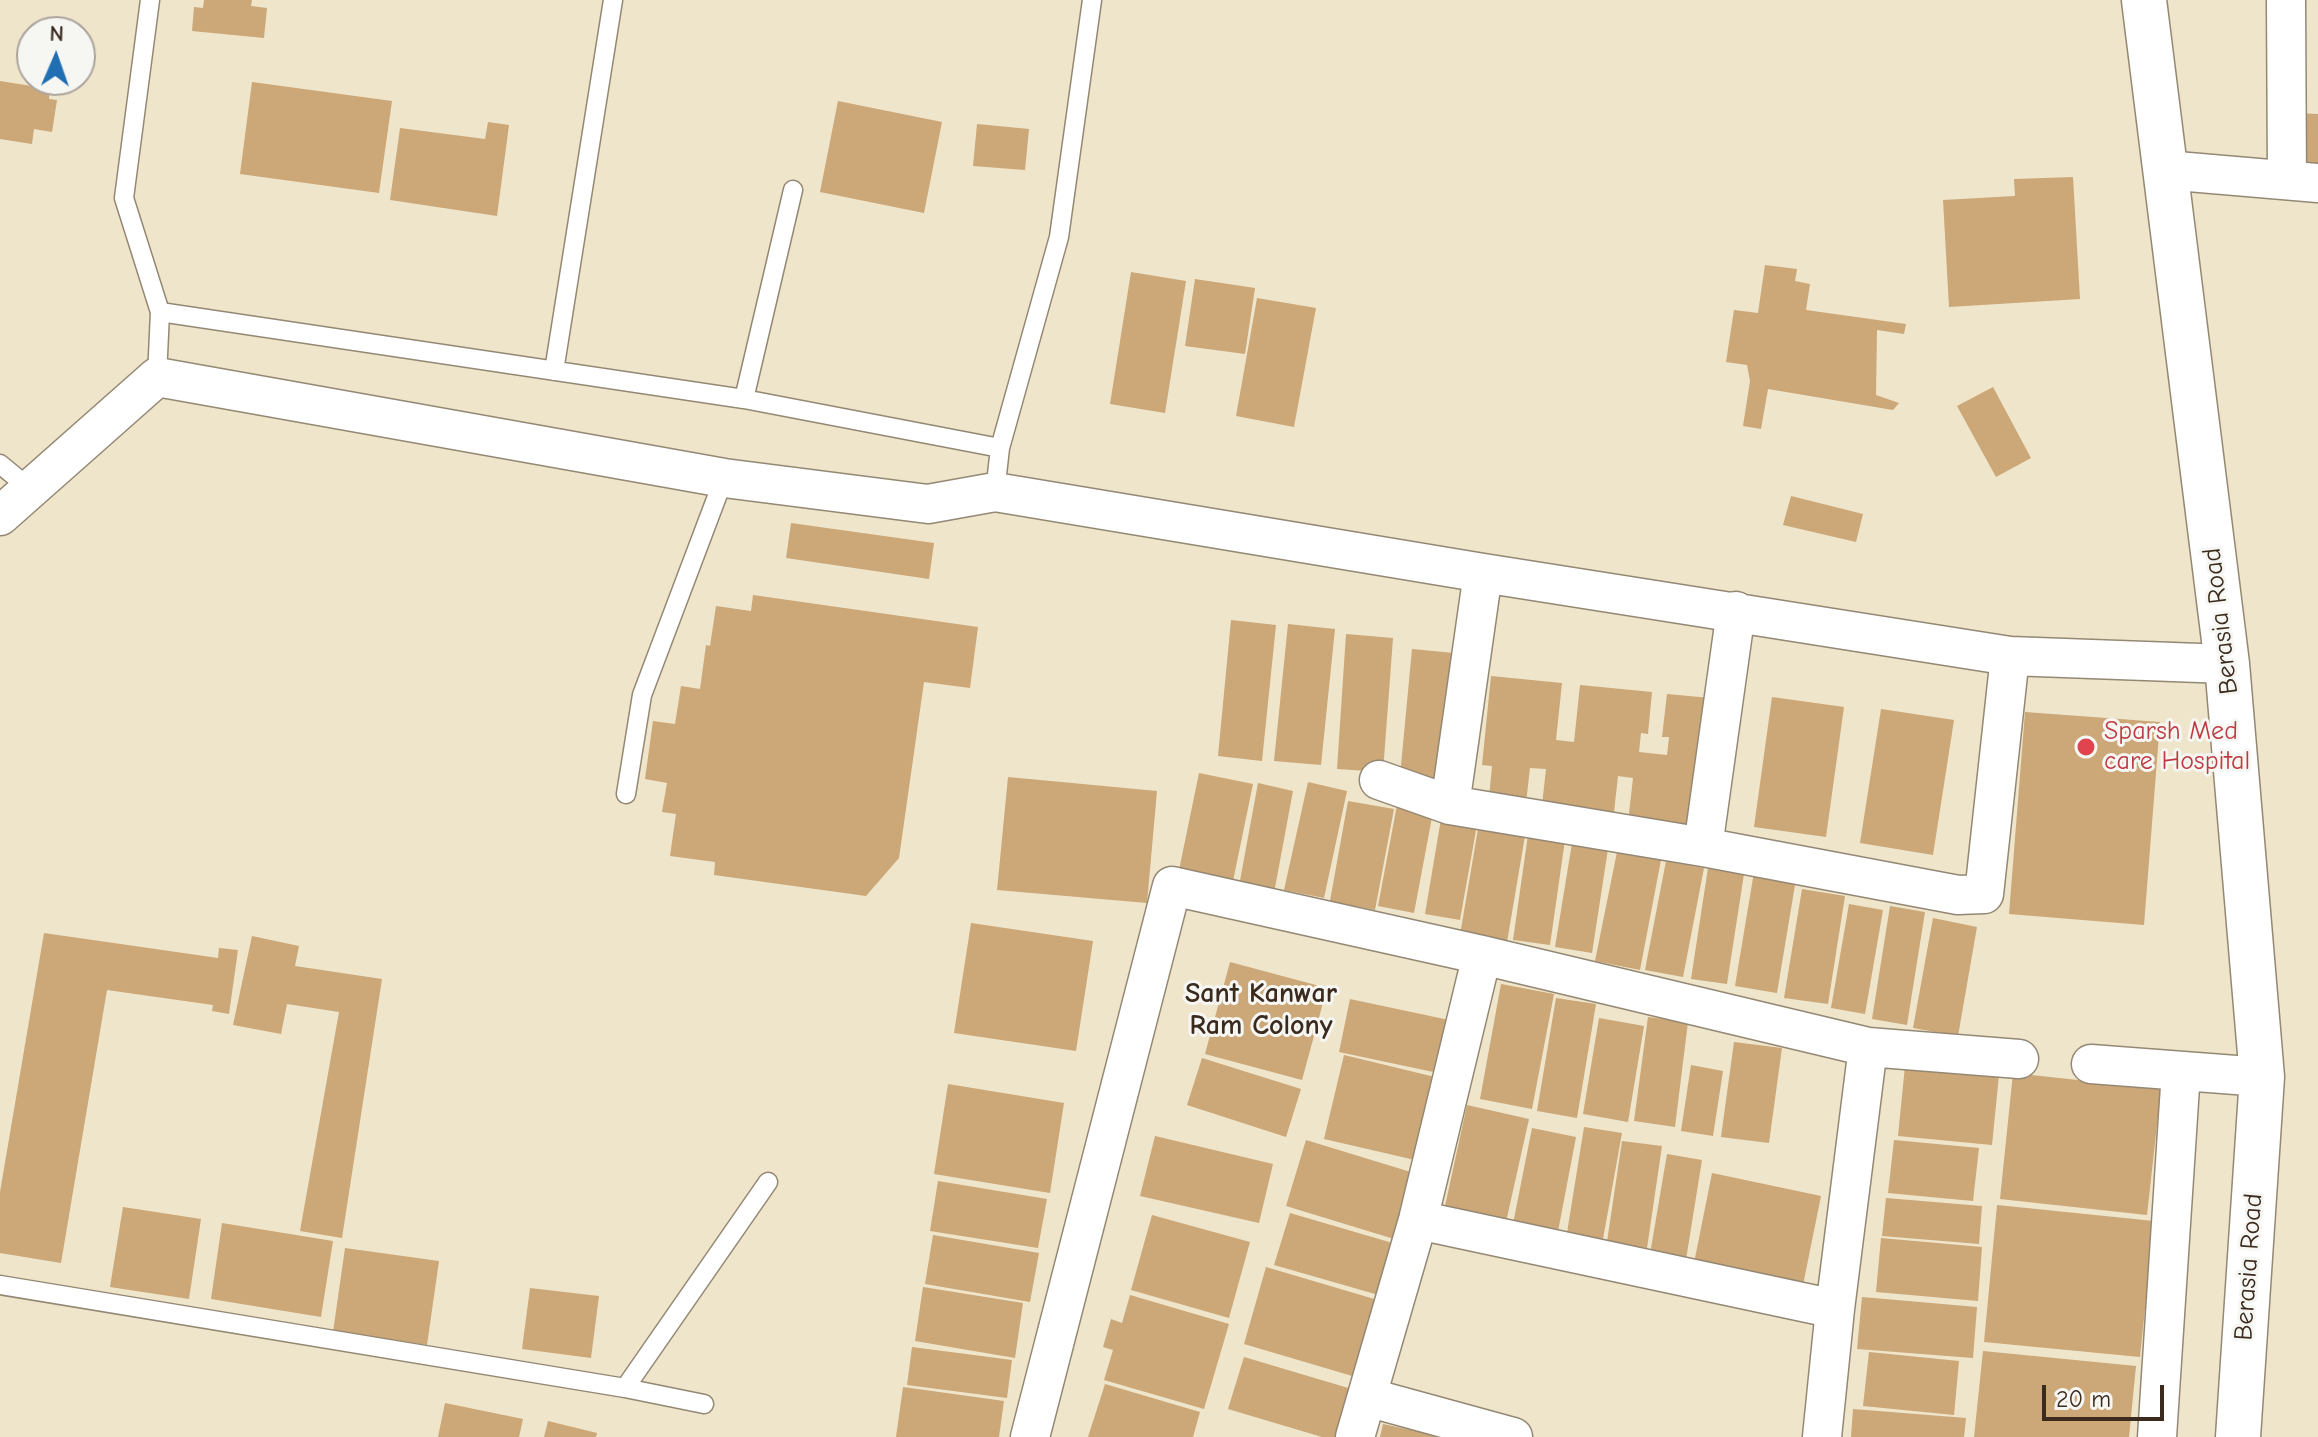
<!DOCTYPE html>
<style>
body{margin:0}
#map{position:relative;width:2318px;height:1437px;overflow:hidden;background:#eee5cb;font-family:"Comic Neue",sans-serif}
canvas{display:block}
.north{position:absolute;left:16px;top:16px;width:80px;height:80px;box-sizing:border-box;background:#f6f6f2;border:2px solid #aba49d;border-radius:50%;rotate:2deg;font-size:22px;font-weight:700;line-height:32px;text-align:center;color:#3b2a1e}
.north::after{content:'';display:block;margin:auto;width:28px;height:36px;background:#1f6fb2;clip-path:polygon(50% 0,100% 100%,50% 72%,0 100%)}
.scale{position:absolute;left:2042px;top:1385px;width:122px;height:36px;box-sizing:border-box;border:4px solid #3b2a1e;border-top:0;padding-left:10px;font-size:24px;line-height:28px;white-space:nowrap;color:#3b2a1e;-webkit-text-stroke:6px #f6f6f2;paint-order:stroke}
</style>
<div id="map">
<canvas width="2318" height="1437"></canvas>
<div class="north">N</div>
<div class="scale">20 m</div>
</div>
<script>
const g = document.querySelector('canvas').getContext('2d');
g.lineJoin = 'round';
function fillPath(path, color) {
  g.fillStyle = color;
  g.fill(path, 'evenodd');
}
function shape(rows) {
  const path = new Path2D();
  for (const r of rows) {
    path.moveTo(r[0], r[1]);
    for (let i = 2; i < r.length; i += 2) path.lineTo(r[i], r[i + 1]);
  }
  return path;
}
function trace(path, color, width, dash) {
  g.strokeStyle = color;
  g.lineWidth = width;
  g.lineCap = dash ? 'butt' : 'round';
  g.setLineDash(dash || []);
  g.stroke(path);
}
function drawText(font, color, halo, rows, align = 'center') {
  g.font = font + ' "Comic Neue",sans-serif';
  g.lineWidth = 6;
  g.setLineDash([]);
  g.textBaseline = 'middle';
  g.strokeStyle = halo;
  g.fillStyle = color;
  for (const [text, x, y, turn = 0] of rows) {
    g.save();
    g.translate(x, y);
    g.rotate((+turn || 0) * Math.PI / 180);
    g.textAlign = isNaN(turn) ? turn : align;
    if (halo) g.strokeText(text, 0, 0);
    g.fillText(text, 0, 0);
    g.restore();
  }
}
fillPath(shape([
 [204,0,252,0,251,6,267,8,264,38,192,31,194,7,203,8],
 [0,81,50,89,49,99,57,100,52,132,34,129,32,144,0,139],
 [252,82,392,101,379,193,240,174],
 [838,101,942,122,924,213,820,192],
 [2296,113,2318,114,2318,174,2296,174],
 [488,122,509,125,497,216,390,200,400,128,485,139],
 [977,124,1029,129,1025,170,973,166],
 [2073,177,2080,299,1949,307,1943,200,2015,196,2014,179],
 [1765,265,1797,269,1795,281,1810,284,1806,310,1906,324,1904,334,1877,330,1876,395,1899,403,1893,410,1768,389,1761,429,1743,426,1750,381,1747,365,1726,362,1734,310,1758,313],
 [1131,272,1186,281,1165,413,1110,404],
 [1195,279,1255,288,1245,354,1185,346],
 [1257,298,1316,308,1294,427,1236,416],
 [1993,387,2031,458,1996,477,1957,406],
 [1791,496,1863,514,1856,542,1783,525],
 [791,523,934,543,929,579,786,558],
 [753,595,978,627,970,688,924,682,899,858,866,896,714,875,715,862,670,856,676,814,662,812,667,783,645,779,653,721,675,724,681,686,700,689,706,645,710,646,716,606,751,611],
 [1231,620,1276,625,1262,761,1218,756],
 [1288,624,1335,629,1321,765,1274,761],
 [1346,634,1393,638,1383,772,1337,769],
 [1412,649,1454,653,1441,780,1400,776],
 [1491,676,1562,683,1556,740,1574,742,1580,685,1652,692,1648,734,1641,733,1639,752,1667,755,1669,737,1662,737,1667,694,1711,698,1698,830,1628,822,1633,778,1618,776,1613,821,1541,814,1546,769,1530,768,1525,812,1488,809,1492,766,1482,765],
 [1772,697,1844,707,1826,837,1754,827],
 [1881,709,1954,720,1933,855,1860,843],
 [2025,712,2160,722,2144,925,2009,914],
 [1199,773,1253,784,1232,886,1178,875],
 [1008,777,1157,791,1147,903,997,890],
 [1308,782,1347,791,1324,898,1284,890],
 [1258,783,1293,791,1274,893,1239,886],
 [1348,801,1394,809,1375,910,1330,901],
 [1397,805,1433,812,1414,913,1378,906],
 [1442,813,1478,819,1460,920,1425,914],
 [1479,823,1526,830,1507,942,1460,935],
 [1528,835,1565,840,1550,945,1513,940],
 [1572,843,1608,849,1592,953,1555,947],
 [1617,852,1661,860,1640,970,1595,961],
 [1666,861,1704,868,1683,977,1645,970],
 [1708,868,1744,874,1727,984,1691,979],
 [1754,872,1796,879,1777,993,1735,986],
 [1802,889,1845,896,1828,1004,1784,998],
 [1849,904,1883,910,1865,1014,1831,1008],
 [1890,906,1925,912,1907,1025,1872,1019],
 [1933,918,1977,927,1958,1036,1913,1028],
 [971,923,1093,941,1076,1051,954,1033],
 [44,933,218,958,219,948,238,950,229,1014,212,1011,213,1005,107,990,61,1263,0,1253,0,1192],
 [252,936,299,946,295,966,382,979,342,1238,300,1231,339,1012,287,1004,281,1034,233,1025],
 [1230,962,1327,988,1302,1080,1205,1054],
 [1501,984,1554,994,1532,1109,1480,1099],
 [1556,998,1596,1004,1577,1118,1537,1111],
 [1350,999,1449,1020,1438,1073,1339,1052],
 [1648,1017,1688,1022,1675,1127,1634,1121],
 [1599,1018,1644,1026,1628,1122,1583,1114],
 [1734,1042,1782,1048,1769,1143,1721,1137],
 [1344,1055,1435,1077,1415,1160,1324,1139],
 [1202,1058,1301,1089,1286,1137,1187,1105],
 [1691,1065,1723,1071,1713,1136,1681,1131],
 [1905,1066,1999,1075,1992,1145,1898,1136],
 [2013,1073,2161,1089,2147,1215,2000,1199],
 [948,1084,1064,1103,1050,1193,934,1174],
 [1467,1105,1529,1119,1504,1231,1483,1226,1485,1214,1445,1206],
 [1584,1127,1622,1133,1603,1239,1567,1233],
 [1532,1128,1576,1137,1556,1242,1511,1234],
 [1155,1136,1273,1164,1259,1223,1140,1196],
 [1306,1140,1414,1173,1394,1239,1286,1206],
 [1894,1140,1979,1148,1973,1201,1888,1193],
 [1622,1141,1662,1146,1647,1248,1607,1242],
 [1667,1154,1702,1160,1684,1272,1648,1266],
 [1712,1173,1821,1196,1801,1295,1692,1273],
 [938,1181,1047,1199,1038,1248,930,1231],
 [1886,1198,1982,1206,1979,1244,1882,1236],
 [1997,1205,2154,1221,2140,1357,1984,1342],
 [123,1207,201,1219,189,1299,110,1287],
 [1290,1213,1396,1244,1382,1296,1274,1265],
 [1152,1215,1250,1242,1229,1318,1131,1290],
 [222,1223,333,1241,321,1317,211,1299],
 [933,1235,1039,1253,1030,1302,925,1284],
 [1881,1238,1982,1247,1978,1301,1876,1292],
 [345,1248,439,1261,427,1345,333,1332],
 [1266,1267,1381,1301,1359,1378,1244,1344],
 [923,1287,1023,1303,1015,1358,915,1341],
 [530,1288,599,1296,591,1358,522,1349],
 [1130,1295,1229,1324,1204,1409,1104,1380,1113,1350,1103,1347,1111,1319,1122,1323],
 [1862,1297,1977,1307,1973,1358,1857,1349],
 [912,1347,1012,1360,1007,1398,907,1385],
 [1983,1351,2136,1366,2129,1437,1974,1437],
 [1869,1352,1959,1361,1954,1415,1863,1406],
 [1244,1357,1355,1390,1341,1437,1322,1437,1228,1409],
 [1105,1384,1200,1412,1193,1437,1088,1437],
 [903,1387,1004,1401,999,1437,896,1437],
 [445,1403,523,1419,519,1437,438,1437],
 [1853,1409,1966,1418,1964,1437,1851,1437],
 [548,1421,597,1433,596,1437,544,1437],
 [1383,1424,1439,1436,1439,1437,1380,1437]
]), '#cca777');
const service = shape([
 [150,0,124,198,160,312,157,377],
 [160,312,744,399,1000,448],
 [554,371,613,0],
 [744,399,793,190],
 [0,464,29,488],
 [995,492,1000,448,1059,237,1092,0],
 [626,794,642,695,724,478],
 [0,1285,625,1388,704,1404],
 [625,1388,768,1182]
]);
const minor = shape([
 [2286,0,2287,180],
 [2165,170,2318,183],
 [0,516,157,377,724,478,928,504,995,492,1483,573,2010,656,2227,664],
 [1379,780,1450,805,1703,847,1958,895,1984,894,2010,656],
 [1450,805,1483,573],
 [1703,847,1736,611],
 [2091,1064,2262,1077],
 [1418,1220,1835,1309],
 [1367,1397,1513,1437],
 [1030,1437,1172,886,1482,955,1868,1047,2019,1059],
 [1355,1437,1418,1220,1482,955],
 [1822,1437,1835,1309,1868,1047],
 [2157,1437,2181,1071]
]);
const primary = shape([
 [2144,0,2227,664,2262,1077,2238,1437]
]);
trace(service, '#948874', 21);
trace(minor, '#948874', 41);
trace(primary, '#948874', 47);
trace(service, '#fff', 18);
trace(minor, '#fff', 38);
trace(primary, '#fff', 44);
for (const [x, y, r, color] of [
 [2086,747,10,"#e0444e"]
]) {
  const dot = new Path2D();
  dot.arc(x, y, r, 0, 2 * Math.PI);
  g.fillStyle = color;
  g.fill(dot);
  trace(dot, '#f6f6f2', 3);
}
drawText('26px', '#3b2a1e', '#f6f6f2', [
 ["Berasia Road",2221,621,-97],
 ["Berasia Road",2249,1267,-86]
]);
drawText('26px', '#be3a42', '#f6f6f2', [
 ["Sparsh Med",2104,732],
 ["care Hospital",2104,762]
], 'left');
drawText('bold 28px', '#3b2a1e', '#f6f6f2', [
 ["Sant Kanwar",1261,994],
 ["Ram Colony",1261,1026]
]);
</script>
